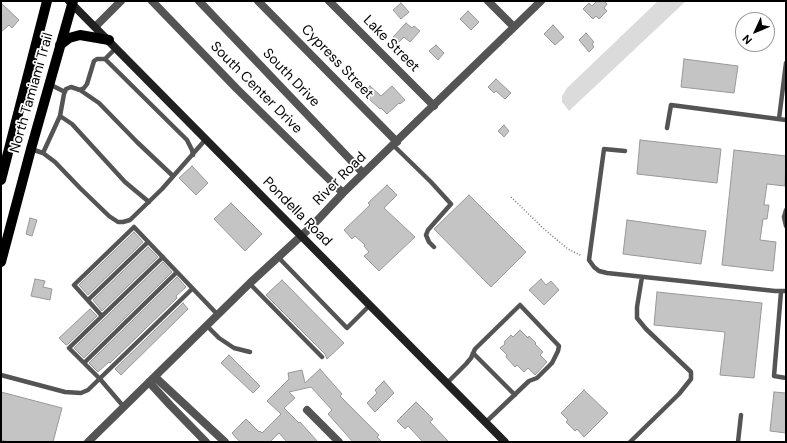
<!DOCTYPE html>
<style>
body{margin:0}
#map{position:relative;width:787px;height:443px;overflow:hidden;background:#fff;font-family:"DM Sans",sans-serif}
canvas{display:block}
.frame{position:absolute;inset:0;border:2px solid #000;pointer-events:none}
.north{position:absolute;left:735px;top:12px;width:40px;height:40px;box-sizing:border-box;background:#fff;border:1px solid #999;border-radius:50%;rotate:226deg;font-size:11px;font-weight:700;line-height:16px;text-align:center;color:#000}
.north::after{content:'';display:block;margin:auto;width:14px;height:18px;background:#000;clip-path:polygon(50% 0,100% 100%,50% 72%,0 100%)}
</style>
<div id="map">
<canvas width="787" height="443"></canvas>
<div class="frame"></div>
<div class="north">N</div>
</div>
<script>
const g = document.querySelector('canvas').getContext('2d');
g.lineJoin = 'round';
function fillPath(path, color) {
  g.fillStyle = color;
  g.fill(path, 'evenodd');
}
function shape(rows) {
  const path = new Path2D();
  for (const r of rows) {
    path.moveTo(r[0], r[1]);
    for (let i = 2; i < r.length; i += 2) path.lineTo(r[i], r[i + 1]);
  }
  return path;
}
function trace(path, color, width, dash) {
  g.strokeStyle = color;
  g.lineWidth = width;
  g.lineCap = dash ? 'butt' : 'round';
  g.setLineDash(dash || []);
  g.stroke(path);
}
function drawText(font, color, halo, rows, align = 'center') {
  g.font = font + ' "DM Sans",sans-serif';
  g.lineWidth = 3.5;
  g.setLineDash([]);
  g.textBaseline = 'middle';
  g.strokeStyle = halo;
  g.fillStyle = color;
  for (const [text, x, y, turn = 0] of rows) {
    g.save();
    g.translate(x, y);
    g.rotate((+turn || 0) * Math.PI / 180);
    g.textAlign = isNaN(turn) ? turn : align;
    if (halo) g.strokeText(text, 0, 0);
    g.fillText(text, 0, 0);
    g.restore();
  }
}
fillPath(shape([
 [658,1,686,1,569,111,562,102,562,96,567,88]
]), '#dbdbdb');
const building = shape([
 [597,1,604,1,607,4,604,8,607,11,599,19,596,16,593,19,583,9,589,3,592,6,597,1],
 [1,3,19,20,12,28,9,25,1,32,1,3],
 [401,3,409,12,401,19,393,10,401,3],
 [468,11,479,22,471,30,460,19,468,11],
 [406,23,412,28,414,26,420,31,410,42,404,37,399,42,393,37,406,23],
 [553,25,564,37,555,45,544,34,553,25],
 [586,33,594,42,592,44,594,47,589,52,579,40,586,33],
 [436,45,444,53,438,60,429,51,436,45],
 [684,59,738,66,734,93,681,87,684,59],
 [496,79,511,93,505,99,496,91,494,93,488,87,496,79],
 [370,86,381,96,392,86,405,100,400,104,399,103,387,114,381,108,380,109,368,98,369,96,365,91,370,86],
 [504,125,509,131,504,137,498,131,504,125],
 [640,140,721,149,717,183,637,174,640,140],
 [734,150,786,156,785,186,767,184,764,205,769,205,767,219,763,219,760,240,776,242,773,271,722,265,734,150],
 [192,166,208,183,196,195,179,178,192,166],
 [387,185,397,195,384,208,415,237,379,271,364,256,369,252,364,246,365,245,355,236,352,239,344,230,370,205,368,203,387,185],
 [469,195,526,252,491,287,434,229,469,195],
 [231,203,262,234,245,251,214,219,231,203],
 [30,218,37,220,32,236,26,234,30,218],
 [627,220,706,231,701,264,623,254,627,220],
 [134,232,143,242,88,295,79,285,134,232],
 [148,247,158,257,102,311,93,300,148,247],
 [163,262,172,272,84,358,74,348,163,262],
 [177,277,186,287,176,296,177,298,110,363,109,362,98,372,89,363,177,277],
 [35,279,45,281,43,287,52,289,50,300,31,296,35,279],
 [541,279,546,285,551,281,559,290,544,305,529,290,541,279],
 [282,280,344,343,327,359,325,354,266,295,282,280],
 [657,292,762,303,754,378,720,375,725,332,654,325,657,292],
 [183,303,188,309,121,375,115,369,183,303],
 [90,309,97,316,68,344,66,345,59,338,90,309],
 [520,330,528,338,529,336,536,343,535,344,543,352,540,355,547,362,535,375,528,368,524,372,517,365,515,367,506,357,507,355,500,348,505,344,504,342,511,335,513,337,520,330],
 [229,355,260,386,253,393,221,363,229,355],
 [320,369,342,394,340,396,379,435,377,437,382,442,353,442,328,414,332,410,311,387,289,392,295,398,284,408,299,423,300,422,318,442,287,442,279,433,270,442,240,442,232,433,246,419,259,432,260,431,262,433,281,414,267,401,289,379,288,373,302,370,305,383,320,369],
 [384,381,394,393,375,412,367,403,377,393,375,390,384,381],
 [584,390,608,413,584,437,577,429,575,431,566,422,568,420,561,413,584,390],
 [1,392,62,408,53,442,9,442,1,440,1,392],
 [774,392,786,393,786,433,770,431,774,392],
 [416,402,433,419,430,422,449,442,423,442,408,426,405,429,397,421,416,402]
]);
fillPath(building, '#c4c4c4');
trace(building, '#989898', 1);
trace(shape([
 [511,197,545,230,568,249,582,256]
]), '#767676', 1.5, [1, 2]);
trace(shape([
 [105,59,116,48],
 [49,84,65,92],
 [80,90,84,88,87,84,94,61,97,59,105,59,187,140,192,150,193,155],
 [60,116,72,124,125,182,149,202],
 [779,119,786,63],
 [667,128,671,105,786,120],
 [393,145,431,182,451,204,428,230,426,235,429,242,434,247],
 [31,149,43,153,55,162,80,188,109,216,118,222,123,222,130,220,162,189,206,139],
 [625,151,604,149,589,260,594,267,599,271,607,273,775,291,786,291],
 [43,153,60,116,64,94,66,89,71,87,80,90,99,103,137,142,173,176],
 [786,210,784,217,786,226],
 [278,257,347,328,370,305],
 [249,283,322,357],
 [781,292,774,376,786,378],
 [88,300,148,242],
 [102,316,74,285,134,227,218,315],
 [207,326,219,338,234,348,250,352],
 [473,353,515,395],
 [84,363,177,272],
 [1,375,65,392,81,393,88,390,192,289],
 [447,383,466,364,471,358,475,349,520,305,559,346,558,351,552,363,537,378,529,381,486,422],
 [124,407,100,379,69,348,163,257],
 [630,442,679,394,691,379,691,372,646,329,637,318,637,307,642,277],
 [738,442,741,415]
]), '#545454', 4.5);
trace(shape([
 [152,1,237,89,343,193],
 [199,1,363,173],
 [258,1,397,142],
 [329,1,434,106],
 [488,1,514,27],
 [95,27,121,1],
 [155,377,225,442],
 [149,382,170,405,206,442],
 [307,410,339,442],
 [88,442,250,283,312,226,343,193,541,1]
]), '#545454', 8);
trace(shape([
 [69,1,505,442]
]), '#212121', 8);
trace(shape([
 [60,45,69,38,80,35,109,40],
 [1,180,47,1],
 [1,262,31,149,73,1]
]), '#000', 10);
drawText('14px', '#000', '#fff', [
 ["Lake Street",391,44,45],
 ["Cypress Street",337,62,46],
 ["South Drive",291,78,46],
 ["South Center Drive",256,88,45],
 ["North Tamiami Trail",32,93,-74],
 ["River Road",340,179,-45],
 ["Pondella Road",297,212,45]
]);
</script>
